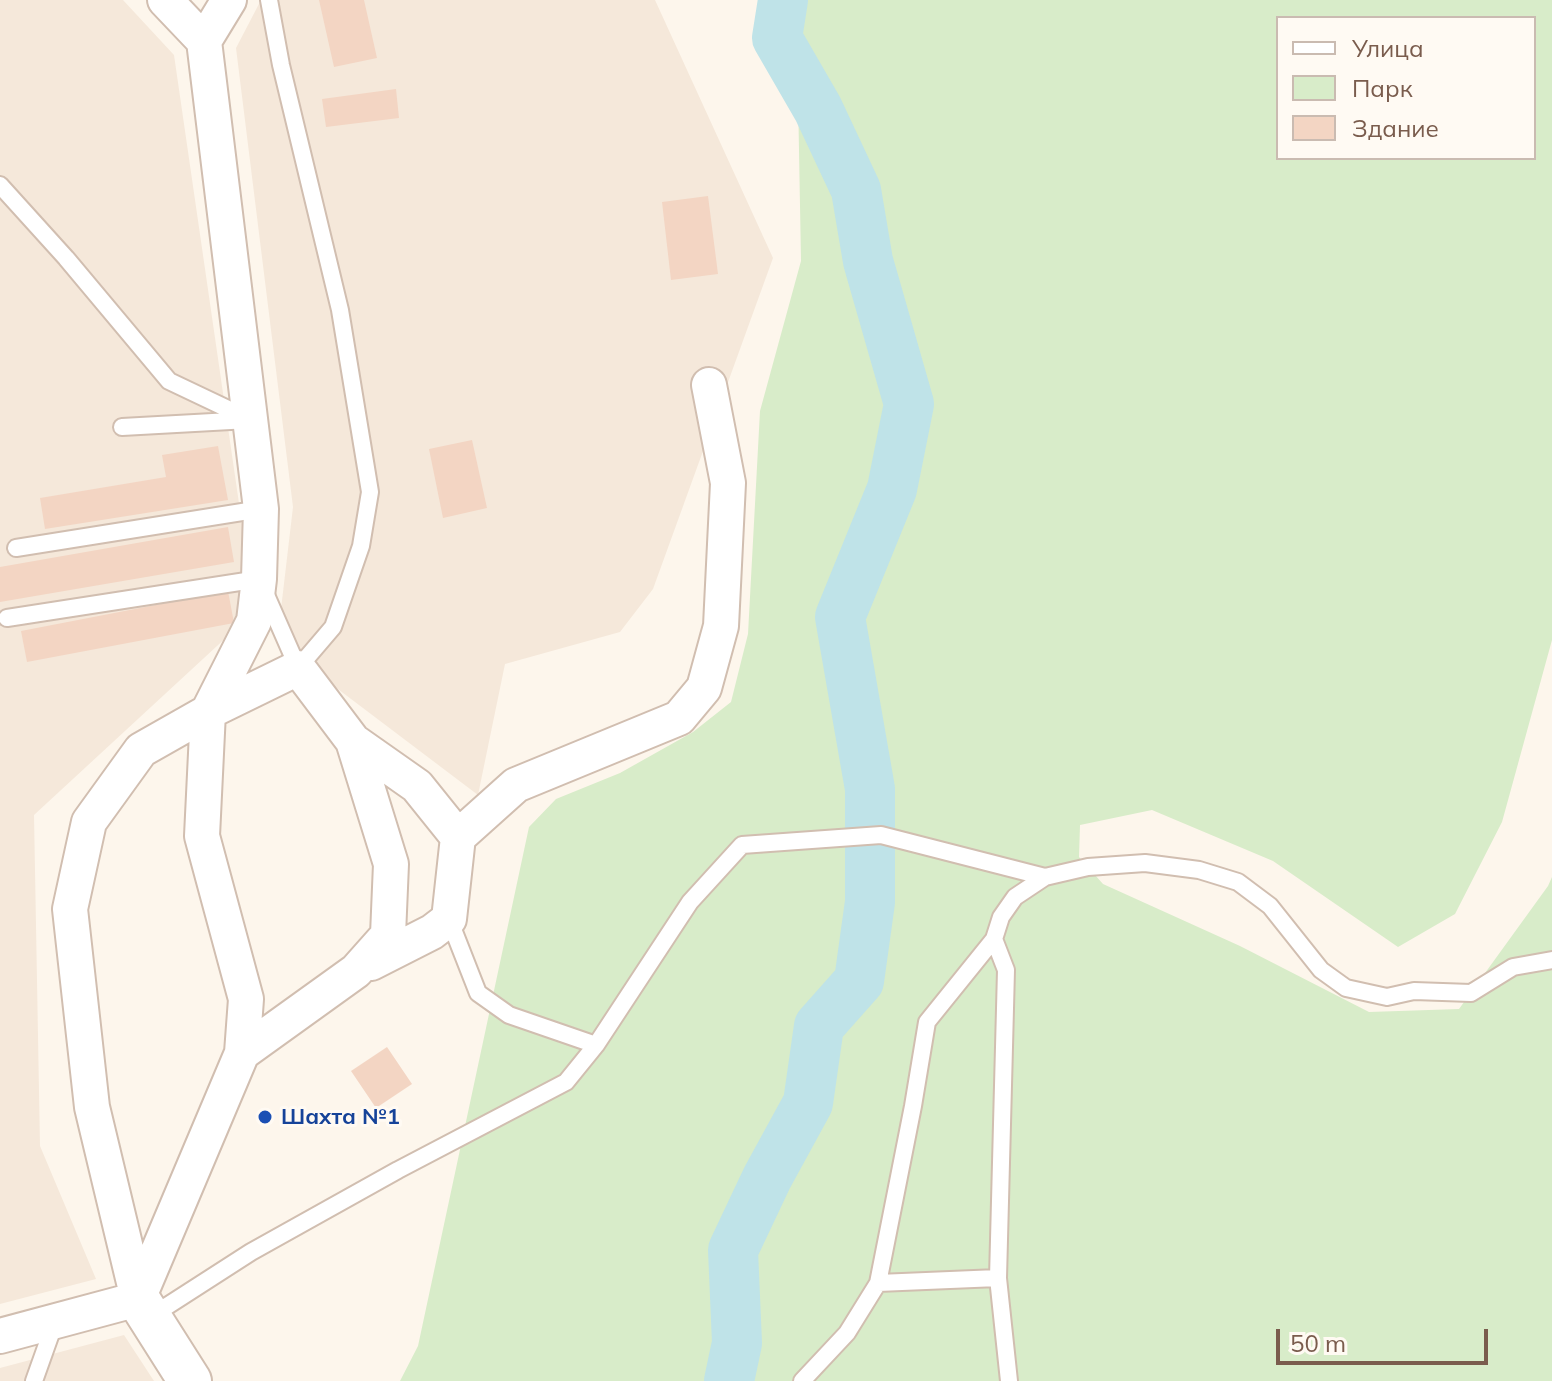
<!DOCTYPE html>
<meta charset="utf-8">
<style>
body{margin:0}
#map{position:relative;width:1552px;height:1381px;overflow:hidden;background:#fdf6ec;font-family:Mulish,sans-serif}
canvas{display:block}
.legend{position:absolute;left:1276px;top:16px;width:260px;height:144px;box-sizing:border-box;background:#fffaf3;border:2px solid #cabbb1;margin:0;padding:10px 14px;list-style:none;font-size:24px;color:#7a5c4d}
.legend li{display:flex;align-items:center;gap:16px;height:40px}
.legend b{width:40px;border:2px solid #cabbb1}
.scale{position:absolute;left:1276px;top:1329px;width:212px;height:36px;box-sizing:border-box;border:4px solid #7a5c4d;border-top:0;padding-left:10px;font-size:24px;line-height:28px;white-space:nowrap;color:#7a5c4d;-webkit-text-stroke:6px #fffaf3;paint-order:stroke}
</style>
<div id="map">
<canvas width="1552" height="1381"></canvas>
<ul class="legend">
<li><b style="height:10px;background:#fff"></b>Улица</li>
<li><b style="height:22px;background:#d8ecc9"></b>Парк</li>
<li><b style="height:22px;background:#f3d5c3"></b>Здание</li>
</ul>
<div class="scale">50 m</div>
</div>
<script>
const g = document.querySelector('canvas').getContext('2d');
g.lineJoin = 'round';
function fillPath(path, color) {
  g.fillStyle = color;
  g.fill(path, 'evenodd');
}
function shape(rows) {
  const path = new Path2D();
  for (const r of rows) {
    path.moveTo(r[0], r[1]);
    for (let i = 2; i < r.length; i += 2) path.lineTo(r[i], r[i + 1]);
  }
  return path;
}
function trace(path, color, width, dash) {
  g.strokeStyle = color;
  g.lineWidth = width;
  g.lineCap = dash ? 'butt' : 'round';
  g.setLineDash(dash || []);
  g.stroke(path);
}
function drawText(font, color, halo, rows, align = 'center') {
  g.font = font + ' Mulish,sans-serif';
  g.lineWidth = 6;
  g.setLineDash([]);
  g.textBaseline = 'middle';
  g.strokeStyle = halo;
  g.fillStyle = color;
  for (const [text, x, y, turn = 0] of rows) {
    g.save();
    g.translate(x, y);
    g.rotate((+turn || 0) * Math.PI / 180);
    g.textAlign = isNaN(turn) ? turn : align;
    if (halo) g.strokeText(text, 0, 0);
    g.fillText(text, 0, 0);
    g.restore();
  }
}
fillPath(shape([
 [0,0,123,0,174,55,243,531,243,622,34,815,40,1146,96,1279,0,1304],
 [261,0,655,0,773,258,653,589,620,632,505,664,478,795,277,643,293,507,236,48],
 [124,1335,154,1381,0,1381,0,1368]
]), '#f5e8da');
fillPath(shape([
 [776,0,1552,0,1552,640,1502,822,1455,914,1398,947,1273,861,1152,810,1080,825,1079,857,1103,884,1240,946,1369,1012,1459,1009,1548,886,1552,877,1552,1381,400,1381,418,1346,529,827,556,799,620,773,693,732,731,702,748,634,760,411,801,261,797,39],
 [1278,18,1534,18,1534,158,1278,158]
]), '#d8ecc9');
trace(shape([
 [729,1381,737,1343,733,1250,767,1178,808,1103,819,1026,859,981,870,902,870,789,840,617,892,489,909,404,868,261,856,190,818,109,777,38,783,0]
]), '#bfe3e8', 50);
fillPath(shape([
 [319,0,364,0,377,58,334,67],
 [396,89,399,118,326,127,322,99],
 [708,196,718,274,671,280,662,202],
 [472,440,487,508,443,518,429,449],
 [218,446,228,500,45,529,40,498,166,477,162,455],
 [228,527,234,562,0,602,0,567],
 [228,591,234,623,27,662,21,631],
 [387,1047,412,1084,376,1108,351,1071]
]), '#f3d5c3');
const service = shape([
 [0,185,66,258,169,381,249,419],
 [122,427,249,420],
 [16,548,261,509],
 [7,618,259,579,298,668,333,627,361,546,370,492,340,310,281,65,269,0],
 [449,919,478,993,509,1015,596,1045],
 [878,1283,998,1278],
 [150,1317,251,1252,398,1170,566,1082,596,1045,690,902,742,845,881,835,1045,877],
 [34,1381,55,1322],
 [802,1381,847,1333,878,1283,913,1106,927,1022,994,939],
 [1009,1381,998,1278,1006,970,994,939,1001,917,1015,897,1045,877,1088,867,1145,863,1199,870,1238,882,1270,906,1321,970,1346,988,1387,997,1414,991,1471,993,1513,967,1552,960]
]);
const minor = shape([
 [204,41,229,0],
 [353,741,417,786,458,837],
 [371,963,432,932,449,919,458,837,516,785,679,718,704,688,721,626,728,483,709,385],
 [138,1299,242,1053,246,999,202,836,208,712,254,621,259,579,261,509,204,41,165,0],
 [138,1299,92,1107,70,909,89,822,141,750,208,712,298,668,353,741,391,864,388,935,356,971,242,1053],
 [0,1336,138,1299]
]);
const tertiary = shape([
 [138,1299,190,1381]
]);
trace(service, '#d1beb0', 20);
trace(minor, '#d1beb0', 38);
trace(tertiary, '#d1beb0', 46);
trace(service, '#fff', 16);
trace(minor, '#fff', 34);
trace(tertiary, '#fff', 42);
for (const [x, y, r, color] of [
 [265,1117,8,"#1a4fb4"]
]) {
  const dot = new Path2D();
  dot.arc(x, y, r, 0, 2 * Math.PI);
  g.fillStyle = color;
  g.fill(dot);
  trace(dot, '#fffaf3', 3);
}
drawText('bold 22px', '#164399', '#fffaf3', [
 ["Шахта №1",281,1117]
], 'left');
</script>
